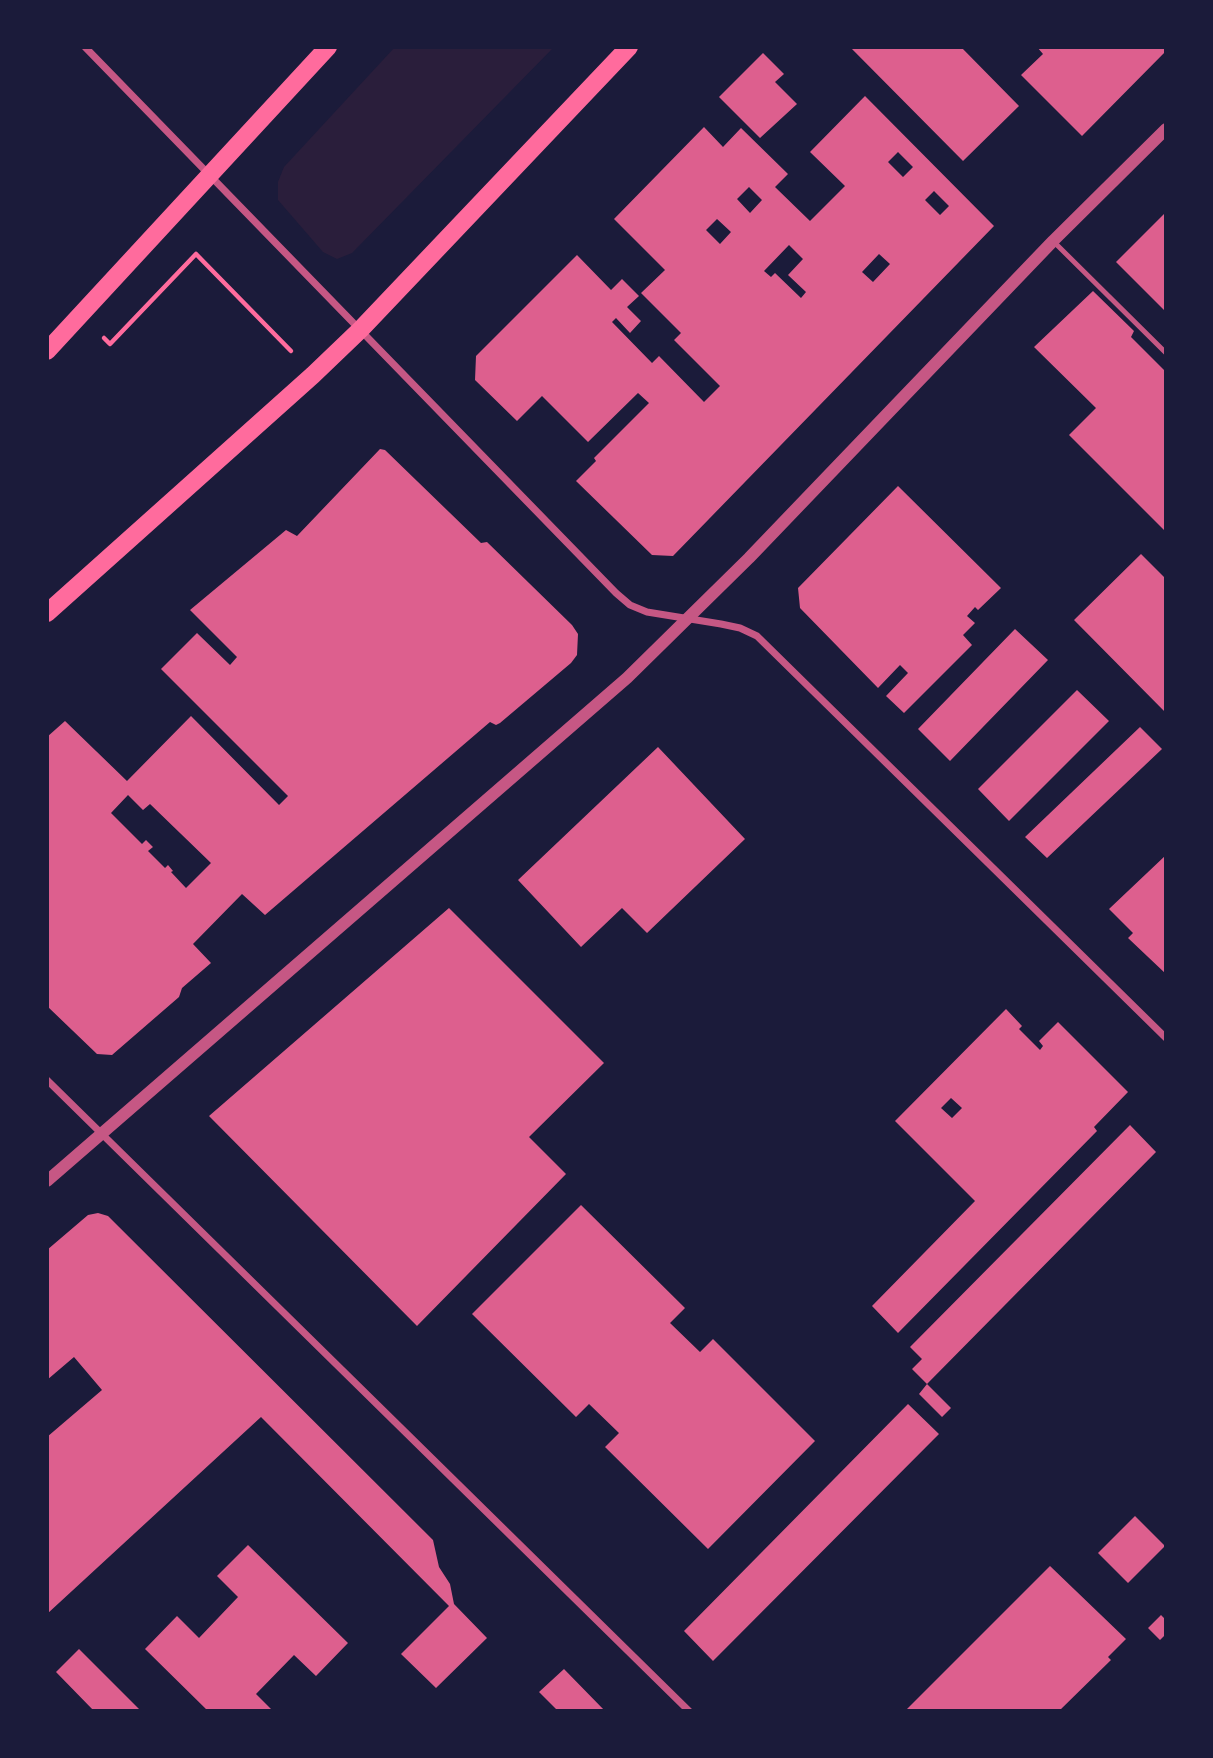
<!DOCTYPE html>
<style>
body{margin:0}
#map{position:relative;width:1213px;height:1758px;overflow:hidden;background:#1b1b3a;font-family:"Work Sans",sans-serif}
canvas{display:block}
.frame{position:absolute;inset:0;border:49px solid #1b1b3a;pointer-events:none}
</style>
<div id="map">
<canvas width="1213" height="1758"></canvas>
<div class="frame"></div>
</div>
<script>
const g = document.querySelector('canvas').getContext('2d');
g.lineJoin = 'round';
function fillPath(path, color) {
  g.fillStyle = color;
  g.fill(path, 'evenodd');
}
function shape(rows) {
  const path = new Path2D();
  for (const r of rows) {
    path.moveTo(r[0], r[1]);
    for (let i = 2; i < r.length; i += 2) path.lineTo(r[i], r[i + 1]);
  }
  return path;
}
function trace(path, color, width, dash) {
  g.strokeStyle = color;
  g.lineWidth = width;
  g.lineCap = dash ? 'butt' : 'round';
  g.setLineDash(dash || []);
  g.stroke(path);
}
fillPath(shape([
 [395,47,554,47,352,253,337,259,323,252,278,200,278,182,284,167]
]), '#2a1e3b');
fillPath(shape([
 [850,47,961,47,1019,106,963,161],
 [1037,47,1166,47,1166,51,1082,136,1021,75,1043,54],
 [763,53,784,74,775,82,797,104,760,138,719,97],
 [865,96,994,226,673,556,652,555,576,481,596,461,594,458,649,403,638,393,588,442,542,396,517,421,475,380,476,356,577,255,611,290,622,279,639,296,627,307,641,321,630,333,616,318,612,322,652,363,659,356,704,402,720,386,674,340,681,333,641,293,665,270,614,219,704,127,723,147,741,128,788,174,775,187,810,221,845,186,810,152],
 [898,152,913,167,903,177,888,162],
 [749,187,762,200,750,213,737,199],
 [934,191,949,206,940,215,925,200],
 [717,219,731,232,720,244,706,230],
 [789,245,803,259,788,275,806,292,801,298,775,273,771,277,764,271],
 [879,254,890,264,873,282,862,272],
 [1166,212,1166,312,1116,262],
 [1093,291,1134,331,1131,337,1166,372,1166,532,1069,435,1096,408,1034,347],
 [380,449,385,450,481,543,487,542,572,625,578,634,577,655,571,663,500,723,496,725,490,722,265,915,242,894,193,944,211,963,182,988,179,997,112,1055,97,1054,47,1006,47,737,65,721,127,781,191,716,279,805,288,796,161,669,197,633,230,665,237,657,190,610,286,530,297,536],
 [128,795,143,810,150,804,211,863,186,888,171,872,173,871,168,865,165,868,148,851,153,847,146,840,142,844,111,813],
 [898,486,1001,588,978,610,975,607,967,616,975,623,963,635,972,645,904,713,886,696,908,673,900,665,878,688,800,608,798,588],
 [1141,554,1166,579,1166,713,1074,620],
 [1015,629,1048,660,950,761,918,729],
 [1077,690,1109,721,1009,821,978,789],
 [1140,727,1162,749,1047,858,1025,837],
 [658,747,745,839,647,933,622,908,581,947,518,880],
 [1166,855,1166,974,1128,938,1133,933,1109,909],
 [449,908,604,1063,529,1137,566,1174,417,1326,209,1116],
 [1006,1009,1022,1026,1019,1029,1040,1050,1043,1046,1039,1041,1058,1022,1128,1092,1094,1127,1097,1131,898,1333,872,1306,975,1201,895,1121],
 [951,1098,962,1108,952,1118,941,1108],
 [1130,1125,1156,1152,927,1384,951,1408,942,1417,919,1394,927,1384,912,1369,922,1359,910,1347],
 [581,1205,685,1308,670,1323,700,1352,713,1339,815,1441,708,1549,605,1447,619,1433,589,1404,576,1417,472,1314],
 [98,1213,108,1216,433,1540,439,1567,450,1584,454,1604,487,1638,436,1688,401,1654,449,1606,261,1417,47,1614,47,1437,102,1390,74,1357,47,1380,47,1250,88,1215],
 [908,1404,939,1434,713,1661,684,1631],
 [1135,1516,1165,1546,1128,1583,1098,1553],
 [248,1545,348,1643,316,1676,294,1655,256,1694,273,1711,208,1711,145,1649,177,1616,199,1638,238,1597,217,1576],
 [1050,1566,1126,1639,1108,1657,1111,1660,1059,1711,905,1711],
 [1161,1615,1166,1620,1166,1634,1160,1640,1148,1628],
 [79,1649,141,1711,94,1711,56,1672],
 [564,1669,605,1711,558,1711,539,1692]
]), '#dd5f8e');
trace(shape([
 [104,338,110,344,196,254,291,351]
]), '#ff6b9d', 4.5);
trace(shape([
 [1054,242,1166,353]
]), '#c65784', 5);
trace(shape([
 [85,47,616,593,630,605,647,612,721,624,740,628,757,636,1166,1038],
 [47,1080,689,1711]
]), '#c65784', 7);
trace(shape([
 [47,1181,627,678,749,558,1053,241,1166,129]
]), '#c65784', 12);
trace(shape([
 [47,351,328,47],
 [47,613,313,375,361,329,629,47]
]), '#ff6b9d', 18);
</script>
